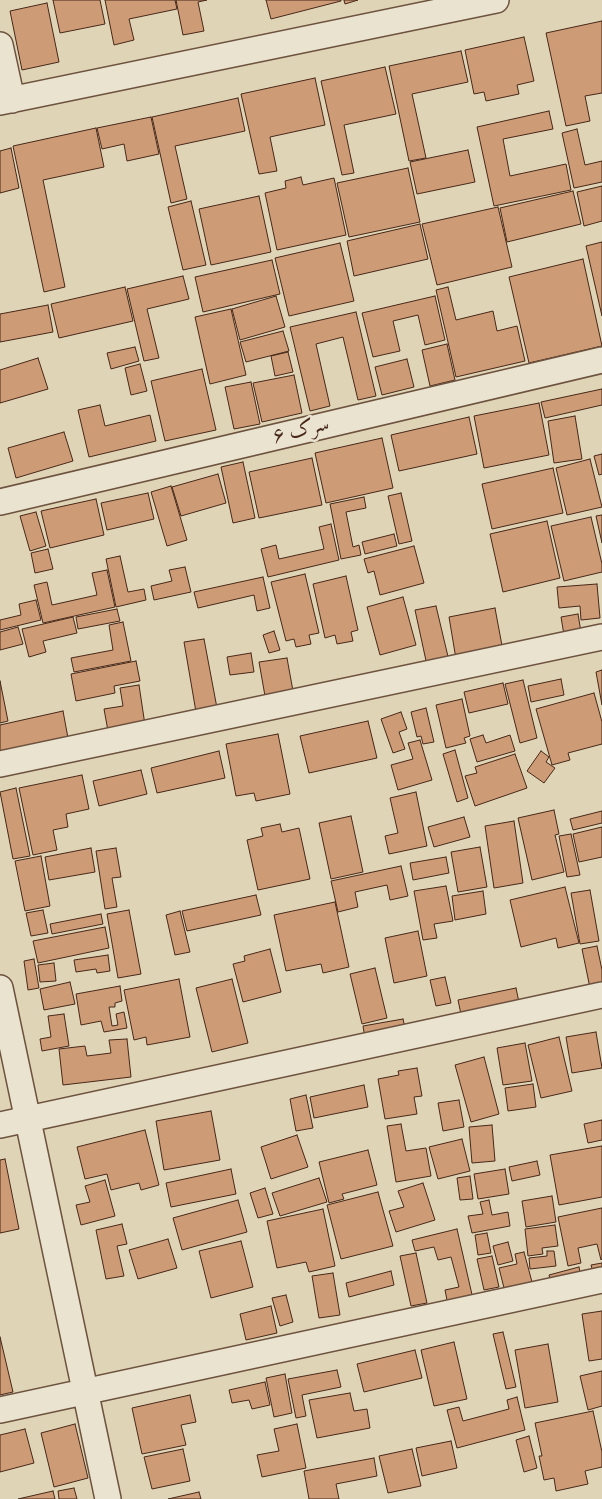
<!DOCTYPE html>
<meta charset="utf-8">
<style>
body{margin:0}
canvas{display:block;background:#dfd4b5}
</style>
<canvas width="602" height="1499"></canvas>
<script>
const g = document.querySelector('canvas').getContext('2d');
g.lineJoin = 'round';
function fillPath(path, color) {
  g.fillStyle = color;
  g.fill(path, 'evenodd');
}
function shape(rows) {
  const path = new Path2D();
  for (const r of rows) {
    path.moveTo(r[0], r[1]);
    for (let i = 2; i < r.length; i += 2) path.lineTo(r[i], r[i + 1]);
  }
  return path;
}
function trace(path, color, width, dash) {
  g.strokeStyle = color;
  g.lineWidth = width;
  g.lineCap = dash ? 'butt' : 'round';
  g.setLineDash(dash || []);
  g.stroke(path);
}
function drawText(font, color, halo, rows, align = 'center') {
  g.font = font + ' "IM FELL Double Pica",Amiri,serif';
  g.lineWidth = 5;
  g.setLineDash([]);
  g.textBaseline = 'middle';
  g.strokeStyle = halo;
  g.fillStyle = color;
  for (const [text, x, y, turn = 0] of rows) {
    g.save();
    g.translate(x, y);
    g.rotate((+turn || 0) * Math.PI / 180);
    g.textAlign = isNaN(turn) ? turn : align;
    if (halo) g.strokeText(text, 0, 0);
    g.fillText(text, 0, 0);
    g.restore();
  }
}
const building = shape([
 [53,0,100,0,105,24,60,33,53,0],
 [105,0,175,0,177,9,129,19,134,40,114,45,105,0],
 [176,0,207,0,198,2,204,31,183,35,176,0],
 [266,0,341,0,341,1,271,19,266,0],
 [344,0,358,0,345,4,344,0],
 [47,3,59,62,22,70,10,11,47,3],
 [602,21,602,93,585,96,590,121,566,126,546,33,602,21],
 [524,37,534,81,517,85,519,94,486,101,484,92,474,94,465,50,524,37],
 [461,51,468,82,412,94,426,158,409,161,389,66,461,51],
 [385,67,396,114,344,125,354,173,342,175,321,81,385,67],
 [315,78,325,125,270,137,277,171,259,174,241,94,315,78],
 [238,98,245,131,175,146,187,199,171,203,152,117,238,98],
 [549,111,553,129,503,139,510,176,566,164,571,190,494,206,477,127,549,111],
 [151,117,159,154,127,161,124,144,102,149,97,128,151,117],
 [96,128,104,167,43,180,65,287,44,292,13,146,96,128],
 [577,129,585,165,602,161,602,182,574,188,562,133,577,129],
 [11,148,19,188,0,193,0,151,11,148],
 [468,150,475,182,417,194,410,162,468,150],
 [408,168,420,222,349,237,337,183,408,168],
 [301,177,303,185,334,178,346,235,277,250,265,193,286,188,285,181,301,177],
 [602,186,602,221,584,226,577,192,602,186],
 [573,191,581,224,507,242,500,208,573,191],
 [259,196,271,252,211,265,199,209,259,196],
 [191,201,206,265,183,270,168,207,191,201],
 [498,207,512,267,437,285,422,224,498,207],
 [420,224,428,259,354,276,347,241,420,224],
 [602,242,602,316,586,246,602,242],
 [340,243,354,301,289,316,275,258,340,243],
 [583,259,602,346,529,363,509,277,583,259],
 [272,260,280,294,203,312,195,277,272,260],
 [183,276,189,299,147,309,159,358,144,361,127,289,183,276],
 [125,287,133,321,59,338,51,304,125,287],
 [448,287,456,320,493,311,497,331,517,326,525,361,456,377,436,290,448,287],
 [276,296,285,327,240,340,232,309,276,296],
 [435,296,445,340,425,345,418,315,393,321,400,351,373,357,362,313,435,296],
 [48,305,53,332,0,342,0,314,48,305],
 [231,309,246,375,210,384,195,317,231,309],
 [356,312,376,396,358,400,343,337,316,344,330,406,310,411,290,327,356,312],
 [283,331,289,351,246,362,240,342,283,331],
 [447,344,455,380,430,386,422,350,447,344],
 [135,347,139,361,111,369,107,353,135,347],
 [288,352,293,372,275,376,271,356,288,352],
 [38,358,48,389,0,403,0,370,38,358],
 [407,359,414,387,382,395,375,367,407,359],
 [140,364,147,391,131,395,125,368,140,364],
 [202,369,216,430,165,441,151,381,202,369],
 [294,375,302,413,262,422,253,383,294,375],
 [251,382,260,424,234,429,225,387,251,382],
 [602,389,602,405,545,418,541,402,602,389],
 [539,403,549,455,484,468,474,416,539,403],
 [100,405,105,426,150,415,156,441,89,457,78,410,100,405],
 [575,416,582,459,554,463,548,421,575,416],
 [469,417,477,454,399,471,391,435,469,417],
 [64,432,73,461,16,478,8,448,64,432],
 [382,438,393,488,326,503,315,453,382,438],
 [602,454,602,474,599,475,594,456,602,454],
 [312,458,322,505,259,518,249,472,312,458],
 [590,459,602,507,567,515,556,468,590,459],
 [243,462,255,518,233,523,221,467,243,462],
 [553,468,563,513,492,529,482,484,553,468],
 [218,474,226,503,181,516,172,487,218,474],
 [171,486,187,540,167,546,151,492,171,486],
 [148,493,154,519,107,530,101,503,148,493],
 [401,493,412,541,399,544,388,496,401,493],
 [364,497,366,508,346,512,353,547,359,545,361,555,341,559,330,504,364,497],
 [96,499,104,535,50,548,41,511,96,499],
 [36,512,46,546,30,551,20,516,36,512],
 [602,515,602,543,596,516,602,515],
 [591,517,602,564,602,572,564,581,551,526,591,517],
 [547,521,560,578,503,592,490,534,547,521],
 [331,524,339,560,268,577,261,549,276,545,279,559,324,549,319,527,331,524],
 [394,534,397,546,365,554,362,542,394,534],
 [414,546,424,583,380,595,374,571,368,573,364,559,414,546],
 [48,549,53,569,35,573,31,553,48,549],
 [120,556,128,592,144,589,146,600,116,607,106,559,120,556],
 [185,567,191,592,154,600,151,586,172,581,169,570,185,567],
 [107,570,115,607,43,623,34,585,47,582,52,605,97,595,92,573,107,570],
 [305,574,319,633,309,635,311,644,296,647,294,639,286,641,271,582,305,574],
 [346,576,358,630,351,632,353,641,337,644,335,635,325,638,313,584,346,576],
 [263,577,270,608,257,611,254,595,198,608,194,592,263,577],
 [597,584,600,618,581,620,580,606,559,608,557,587,597,584],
 [403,597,416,645,380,655,367,607,403,597],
 [36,600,41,620,0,630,0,620,21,615,19,604,36,600],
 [436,606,450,665,428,670,415,610,436,606],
 [495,608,503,651,456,659,449,617,495,608],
 [117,609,120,621,78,629,76,617,117,609],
 [578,614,582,638,565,641,561,617,578,614],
 [73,617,77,633,43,641,46,652,29,657,22,629,73,617],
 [123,622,131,661,74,672,71,658,113,650,109,625,123,622],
 [18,627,23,644,0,650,0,632,18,627],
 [274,631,280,650,269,653,263,635,274,631],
 [204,639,217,708,196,712,184,642,204,639],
 [251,653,254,672,230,675,227,657,251,653],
 [287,658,293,691,265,696,259,662,287,658],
 [136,661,140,681,114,686,115,693,76,701,71,674,136,661],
 [602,670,602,705,596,672,602,670],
 [561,679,564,695,531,702,528,686,561,679],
 [523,680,537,738,520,743,505,684,523,680],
 [0,681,8,721,0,723,0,681],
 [503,683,508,704,469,713,464,692,503,683],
 [139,685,145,725,108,731,104,709,123,706,120,688,139,685],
 [594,693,602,722,602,744,568,753,570,760,552,765,536,709,594,693],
 [462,699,470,736,464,738,466,743,446,748,436,705,462,699],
 [426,708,434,742,423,744,421,736,417,737,411,712,426,708],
 [63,711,68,738,0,753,0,725,63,711],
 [401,712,407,729,399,732,405,749,393,753,381,719,401,712],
 [368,721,377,758,309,773,300,736,368,721],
 [278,734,290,794,256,801,254,793,236,796,226,744,278,734],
 [483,735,486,743,510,735,515,751,477,762,470,739,483,735],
 [420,740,432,780,398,790,391,765,413,759,408,743,420,740],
 [455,750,468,798,457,802,443,754,455,750],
 [219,751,225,778,157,793,151,768,219,751],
 [541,751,549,757,546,762,555,768,544,783,527,771,541,751],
 [515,754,527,788,475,806,465,776,477,773,475,767,515,754],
 [141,770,147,794,99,806,93,781,141,770],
 [82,775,89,809,66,814,68,827,53,830,57,850,33,855,19,788,82,775],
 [16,788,30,856,13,859,0,792,16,788],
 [416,792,427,846,389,854,385,836,398,833,390,798,416,792],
 [554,810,559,834,555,835,564,872,532,880,518,818,554,810],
 [602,811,602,823,573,830,570,819,602,811],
 [351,816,363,872,331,879,319,823,351,816],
 [464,817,470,837,434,847,428,827,464,817],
 [514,821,523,883,494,888,485,826,514,821],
 [280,824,282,832,299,828,310,879,258,890,247,840,263,836,261,828,280,824],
 [602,827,602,857,579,862,573,834,602,827],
 [571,834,580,875,567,877,559,836,571,834],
 [480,847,487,887,458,892,451,852,480,847],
 [91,848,95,872,49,880,45,857,91,848],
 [116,848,121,877,112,878,117,907,105,909,96,851,116,848],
 [41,856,50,906,25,911,15,861,41,856],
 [446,857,449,873,413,880,410,863,446,857],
 [401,866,408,896,390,900,387,885,355,892,358,907,338,912,331,881,401,866],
 [446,886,453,921,434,924,437,938,423,940,414,891,446,886],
 [565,887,579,943,558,948,556,938,521,947,510,900,565,887],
 [590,890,599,941,580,944,571,893,590,890],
 [483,891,486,914,455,920,452,896,483,891],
 [256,895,261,915,187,931,182,911,256,895],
 [335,902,349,967,323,973,321,964,286,971,274,915,335,902],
 [43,910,48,933,31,936,26,913,43,910],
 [129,910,141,974,118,978,107,914,129,910],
 [180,911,190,952,175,955,166,915,180,911],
 [101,914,103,924,52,934,50,924,101,914],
 [105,927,109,948,38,963,33,941,105,927],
 [418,931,427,976,394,983,385,938,418,931],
 [597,946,602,970,602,985,590,988,582,949,597,946],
 [270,949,281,992,243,1002,233,964,245,961,244,956,270,949],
 [108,955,110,971,97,973,96,969,76,972,74,960,108,955],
 [34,959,39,988,28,990,24,961,34,959],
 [54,963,56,981,40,982,38,965,54,963],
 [375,968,387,1018,362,1024,350,974,375,968],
 [445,977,451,1003,436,1006,430,980,445,977],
 [179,979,190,1037,147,1045,146,1037,134,1040,124,990,179,979],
 [232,979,248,1043,212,1052,196,988,232,979],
 [70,982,75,1004,44,1010,40,989,70,982],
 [120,986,122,1001,115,1003,115,1007,109,1007,112,1026,118,1025,116,1014,124,1012,127,1028,104,1032,101,1021,81,1025,76,994,120,986],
 [516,988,520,1007,462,1019,458,1000,516,988],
 [64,1014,69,1046,42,1051,40,1039,51,1037,48,1016,64,1014],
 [403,1019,406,1032,365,1038,363,1026,403,1019],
 [596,1032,602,1068,572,1073,566,1037,596,1032],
 [559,1037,572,1091,541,1098,528,1045,559,1037],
 [127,1039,131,1077,63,1085,59,1049,85,1046,87,1056,111,1053,109,1040,127,1039],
 [525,1043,532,1081,503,1085,497,1048,525,1043],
 [484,1057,499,1114,471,1122,455,1065,484,1057],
 [417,1068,422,1096,414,1097,417,1114,385,1119,378,1079,399,1075,398,1071,417,1068],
 [533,1084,536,1107,508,1111,505,1088,533,1084],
 [364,1085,368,1107,314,1118,310,1097,364,1085],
 [306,1095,313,1128,296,1131,290,1099,306,1095],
 [459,1100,464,1127,443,1131,438,1103,459,1100],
 [211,1111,220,1160,164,1170,156,1121,211,1111],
 [602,1120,602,1140,588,1143,584,1124,602,1120],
 [401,1124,406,1151,426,1148,431,1176,396,1182,387,1126,401,1124],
 [492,1125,495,1161,472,1163,469,1127,492,1125],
 [145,1130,159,1185,141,1190,139,1183,111,1190,107,1174,85,1179,77,1147,145,1130],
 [297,1135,308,1167,271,1179,261,1147,297,1135],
 [462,1139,470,1171,438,1179,429,1147,462,1139],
 [602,1146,602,1197,559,1205,550,1155,602,1146],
 [368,1150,377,1185,342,1194,344,1199,329,1203,319,1162,368,1150],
 [5,1159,19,1229,0,1233,0,1160,5,1159],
 [537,1161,540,1175,512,1181,509,1167,537,1161],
 [231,1169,236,1194,171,1207,166,1183,231,1169],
 [505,1169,509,1194,478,1199,474,1174,505,1169],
 [470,1176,473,1199,460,1200,457,1178,470,1176],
 [319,1178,327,1202,280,1216,272,1193,319,1178],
 [105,1180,115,1216,81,1225,76,1205,90,1202,85,1186,105,1180],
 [423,1183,435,1220,396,1232,389,1211,404,1207,398,1191,423,1183],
 [265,1188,273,1214,258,1218,250,1193,265,1188],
 [378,1192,393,1246,341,1259,327,1205,378,1192],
 [552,1196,556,1222,526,1227,522,1201,552,1196],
 [238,1200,247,1232,182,1250,173,1218,238,1200],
 [489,1200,492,1215,508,1212,510,1226,472,1233,468,1216,483,1214,480,1202,489,1200],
 [602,1208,602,1259,601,1260,597,1244,578,1248,581,1263,568,1266,558,1217,602,1208],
 [323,1209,335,1266,309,1272,306,1262,277,1268,267,1221,323,1209],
 [122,1224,127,1244,117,1246,124,1276,106,1279,96,1230,122,1224],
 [555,1225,558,1246,542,1248,543,1254,528,1256,525,1229,555,1225],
 [457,1229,473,1299,448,1305,445,1290,459,1287,451,1257,438,1260,434,1247,415,1251,412,1240,457,1229],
 [487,1233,491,1253,478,1255,475,1235,487,1233],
 [168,1239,177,1268,138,1279,129,1250,168,1239],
 [241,1241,253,1287,211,1298,199,1251,241,1241],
 [508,1242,513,1261,498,1265,493,1246,508,1242],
 [547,1251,554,1251,556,1266,530,1269,529,1258,547,1256,547,1251],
 [524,1252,532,1282,504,1288,499,1268,517,1264,515,1254,524,1252],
 [416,1253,427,1303,411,1306,400,1256,416,1253],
 [492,1256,499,1287,484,1290,477,1259,492,1256],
 [602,1263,602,1275,594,1276,591,1265,602,1263],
 [579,1267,581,1278,552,1286,549,1275,579,1267],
 [391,1271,394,1285,349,1297,346,1283,391,1271],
 [333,1273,340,1315,319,1318,312,1276,333,1273],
 [286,1295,293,1322,280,1326,272,1298,286,1295],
 [271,1306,277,1333,246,1340,240,1314,271,1306],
 [602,1311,602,1359,589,1361,582,1314,602,1311],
 [503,1332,516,1387,506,1389,493,1334,503,1332],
 [0,1337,13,1392,0,1395,0,1337],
 [454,1342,467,1399,434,1406,421,1350,454,1342],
 [548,1344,558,1402,525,1408,515,1350,548,1344],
 [415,1350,422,1378,364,1392,357,1364,415,1350],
 [337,1370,341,1387,302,1395,306,1416,296,1418,288,1379,337,1370],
 [602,1371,602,1406,588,1410,580,1376,602,1371],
 [285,1374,292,1413,274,1417,266,1378,285,1374],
 [265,1382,270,1405,252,1409,249,1400,232,1403,229,1390,265,1382],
 [350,1393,354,1411,367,1409,370,1428,317,1438,309,1400,350,1393],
 [190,1395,196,1422,181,1425,186,1445,142,1454,132,1408,190,1395],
 [517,1397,525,1430,457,1448,447,1410,459,1407,463,1421,509,1409,507,1400,517,1397],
 [593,1411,602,1452,602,1467,585,1471,588,1484,556,1491,554,1478,544,1480,539,1456,542,1456,535,1423,593,1411],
 [75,1424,88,1478,54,1487,41,1433,75,1424],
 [297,1424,306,1468,262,1477,257,1455,279,1451,274,1429,297,1424],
 [25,1429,34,1463,0,1472,0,1435,25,1429],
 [529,1436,537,1468,524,1472,516,1440,529,1436],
 [451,1441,457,1468,422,1476,416,1448,451,1441],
 [183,1449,190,1481,152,1489,144,1457,183,1449],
 [412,1449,421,1486,388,1493,379,1456,412,1449],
 [374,1458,377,1476,336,1484,339,1499,309,1499,304,1471,374,1458],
 [74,1488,77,1499,59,1499,58,1491,74,1488],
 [53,1491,55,1499,18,1499,53,1491],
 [199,1492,201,1499,168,1499,199,1492]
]);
fillPath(building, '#ce9b77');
trace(building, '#472818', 1);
const minor = shape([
 [0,45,12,100],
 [0,102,496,0],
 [0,502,602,360],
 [0,764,602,637],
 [0,988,108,1499],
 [0,1125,602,995],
 [0,1410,602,1280]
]);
trace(minor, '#6d533f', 28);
trace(minor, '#eae3cf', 25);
drawText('21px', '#472818', '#eae3cf', [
 ["سرک ۶",301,431,-13]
]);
</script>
